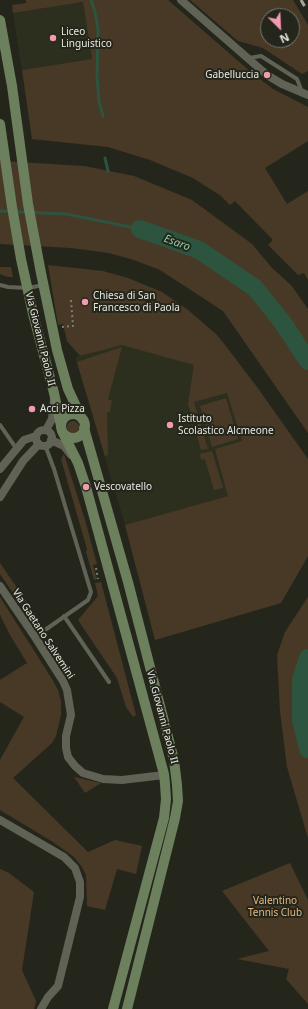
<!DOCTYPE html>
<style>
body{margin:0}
#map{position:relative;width:308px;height:1009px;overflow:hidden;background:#25261b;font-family:"Noto Sans",sans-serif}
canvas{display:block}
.north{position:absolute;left:260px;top:8px;width:40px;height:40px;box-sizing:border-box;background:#25261b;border:1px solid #73746a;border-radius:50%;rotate:156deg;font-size:11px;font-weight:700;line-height:16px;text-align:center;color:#e7e8e1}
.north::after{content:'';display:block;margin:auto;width:14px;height:18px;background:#f29ab0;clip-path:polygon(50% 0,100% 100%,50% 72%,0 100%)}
</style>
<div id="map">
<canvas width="308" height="1009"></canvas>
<div class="north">N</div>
</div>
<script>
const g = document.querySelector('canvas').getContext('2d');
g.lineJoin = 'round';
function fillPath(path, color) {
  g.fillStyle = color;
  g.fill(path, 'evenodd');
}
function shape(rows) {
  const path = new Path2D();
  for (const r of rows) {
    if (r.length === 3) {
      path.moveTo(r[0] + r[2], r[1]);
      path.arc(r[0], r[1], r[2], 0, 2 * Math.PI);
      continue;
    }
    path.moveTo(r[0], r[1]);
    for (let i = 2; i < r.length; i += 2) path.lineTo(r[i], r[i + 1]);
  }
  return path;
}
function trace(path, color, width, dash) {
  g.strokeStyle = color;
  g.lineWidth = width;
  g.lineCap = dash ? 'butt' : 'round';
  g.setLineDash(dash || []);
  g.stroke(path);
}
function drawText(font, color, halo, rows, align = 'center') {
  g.font = font + ' "Noto Sans",sans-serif';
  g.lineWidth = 4;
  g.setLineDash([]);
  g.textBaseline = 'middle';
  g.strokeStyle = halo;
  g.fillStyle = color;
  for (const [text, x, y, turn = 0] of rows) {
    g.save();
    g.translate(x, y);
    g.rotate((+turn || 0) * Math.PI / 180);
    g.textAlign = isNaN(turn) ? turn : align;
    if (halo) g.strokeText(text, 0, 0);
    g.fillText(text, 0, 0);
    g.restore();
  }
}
fillPath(shape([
 [83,2,92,59,22,70,13,13],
 [174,332,237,401,253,448,228,496,125,525,75,357,93,353,98,348]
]), '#2d2f1e');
fillPath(shape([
 [26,0,168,0,252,73,273,89,308,107,308,141,265,168,287,204,308,191,308,280,304,273,298,275,268,245,273,240,235,201,230,205,221,196,193,178,150,160,108,147,32,139,22,70,92,59,83,2,13,13,12,5,26,3],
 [190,0,293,0,308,25,308,71,302,74,263,48,238,41],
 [268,16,292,16,292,40,268,40],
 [0,161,84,166,134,176,192,200,252,244,272,268,291,285,308,309,308,433,223,311,160,270,134,260,109,253,71,248,0,244],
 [48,265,103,271,128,278,162,292,188,310,216,334,222,341,257,387,308,459,308,556,281,603,155,640,125,525,228,496,215,449,242,441,227,393,194,402,208,449,201,450,188,404,194,365,122,345,80,356,67,341,63,324,58,325],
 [0,267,11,267,13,277,8,277,0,274],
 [122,347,108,399,112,401,110,411,107,413,108,455,105,456,77,362],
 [226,398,238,439,212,447,200,406],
 [73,427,6],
 [212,451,223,488,214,490,205,459,201,460,200,454],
 [64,454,85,520,97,564,93,565,97,579,94,580,86,552,87,549,61,459],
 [0,563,42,624,36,627,0,574],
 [101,582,136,715,133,717,126,707,117,678,78,620,98,596,95,583],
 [0,597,52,679,58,690,61,701,61,715,56,736,52,743,13,778,88,852,115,840,142,846,136,874,117,869,105,910,87,906,86,875,82,867,74,857,53,842,0,810,0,760,24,717,0,702,0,680,27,663,10,635,0,615],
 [308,597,308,838,287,767,280,711,277,655,285,632],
 [74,777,101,783,85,793],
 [290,863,308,900,308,1004,286,979,289,969,237,959,269,951,222,891],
 [0,869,9,873,34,892,22,970,36,1001,34,1009,0,1009]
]), '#483927');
trace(shape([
 [91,0,95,12,98,29,97,76,99,102,103,116],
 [105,158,108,171],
 [0,211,66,214,140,229]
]), '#2c543e', 3);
trace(shape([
 [140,229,199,250,255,288,283,323,308,361],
 [308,658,301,680,301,720,308,749]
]), '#2c543e', 18);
trace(shape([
 [62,327,73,326,71,300],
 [96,568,98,579]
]), '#7d7e75', 2, [2, 3]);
trace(shape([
 [249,58,261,56,297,79,302,92],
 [0,285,8,287,28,288,43,285],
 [0,425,16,448],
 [64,616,109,682],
 [35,637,88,600,91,592,54,469,45,445]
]), '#606256', 4);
trace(shape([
 [181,0,267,75,282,84,308,95],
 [46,430,52,419,54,400],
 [44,438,8],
 [51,440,64,446,71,455],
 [0,469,24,440,36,436],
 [0,497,23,461,39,444],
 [0,586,35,637,63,681,67,690,71,715,66,736,66,748,68,757,75,766,83,773,103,779,122,780,164,775],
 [0,820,64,857,75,868,80,882,80,897,58,986,48,997,41,1009]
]), '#606256', 8);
trace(shape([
 [0,20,12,86,28,204,41,273,57,350,68,389,82,419],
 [0,124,12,207,21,259,33,314,54,393,61,426],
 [73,426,12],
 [84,428,128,582,174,760,177,785,178,801,175,818,127,1009],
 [63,433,78,463,86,487,164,774,165,784,166,799,164,818,113,1009]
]), '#6d805e', 10);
trace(shape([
 [301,0,308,12]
]), '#a3a49c', 3, [7, 7]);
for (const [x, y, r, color] of [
 [53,38,4,"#f29ab0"],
 [267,75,4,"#f29ab0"],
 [85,302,4,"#f29ab0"],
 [32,409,4,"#f29ab0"],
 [170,425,4,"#f29ab0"],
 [86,487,4,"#f29ab0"]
]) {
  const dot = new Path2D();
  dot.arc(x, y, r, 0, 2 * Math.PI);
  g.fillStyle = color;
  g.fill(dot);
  trace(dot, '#25261b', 1.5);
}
drawText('10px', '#e7e8e1', '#25261b', [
 ["Liceo",61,32],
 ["Linguistico",61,44],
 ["Gabelluccia",259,75,"right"],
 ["Chiesa di San",93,296],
 ["Francesco di Paola",93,308],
 ["Acci Pizza",40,409],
 ["Istituto",178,419],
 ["Scolastico Alcmeone",178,431],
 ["Vescovatello",94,487]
], 'left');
drawText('10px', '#e7e8e1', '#25261b', [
 ["Via Giovanni Paolo II",40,339,76],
 ["Via Gaetano Salvemini",43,634,57],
 ["Via Giovanni Paolo II",162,717,75]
]);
drawText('10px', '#e5b681', '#25261b', [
 ["Valentino",275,901],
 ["Tennis Club",275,913]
]);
drawText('italic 11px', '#8cd0a9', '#25261b', [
 ["Esaro",177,243,20]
]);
</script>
